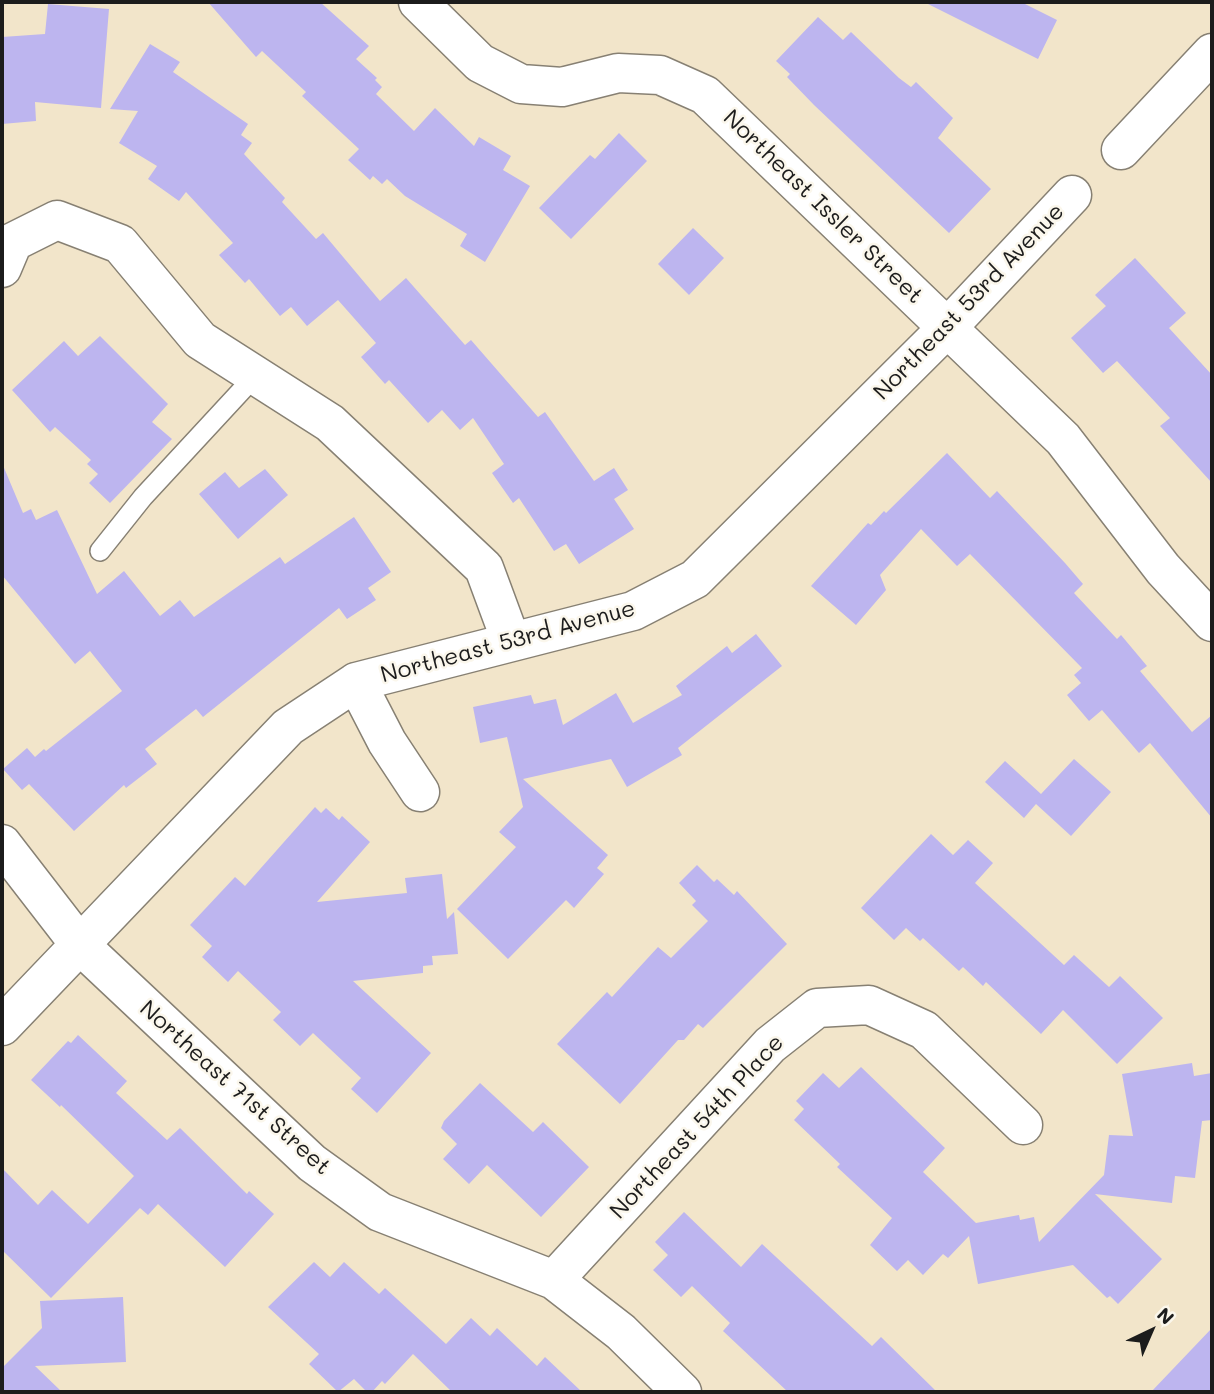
<!DOCTYPE html>
<style>
body{margin:0}
#map{position:relative;width:1214px;height:1394px;overflow:hidden;background:#f2e5ca;font-family:Mali,sans-serif}
canvas{display:block}
.frame{position:absolute;inset:0;border:4px solid #1c1c1c;pointer-events:none}
.north{position:absolute;left:1116px;top:1296px;width:70px;height:70px;-webkit-text-stroke:5px #fbf7ec;paint-order:stroke;rotate:44deg;font-size:19px;font-weight:700;line-height:28px;text-align:center;color:#1c1c1c}
.north::after{content:'';display:block;margin:auto;width:24px;height:32px;background:#1c1c1c;clip-path:polygon(50% 0,100% 100%,50% 72%,0 100%)}
</style>
<div id="map">
<canvas width="1214" height="1394"></canvas>
<div class="frame"></div>
<div class="north">N</div>
</div>
<script>
const g = document.querySelector('canvas').getContext('2d');
g.lineJoin = 'round';
function fillPath(path, color) {
  g.fillStyle = color;
  g.fill(path, 'evenodd');
}
function shape(rows) {
  const path = new Path2D();
  for (const r of rows) {
    path.moveTo(r[0], r[1]);
    for (let i = 2; i < r.length; i += 2) path.lineTo(r[i], r[i + 1]);
  }
  return path;
}
function trace(path, color, width, dash) {
  g.strokeStyle = color;
  g.lineWidth = width;
  g.lineCap = dash ? 'butt' : 'round';
  g.setLineDash(dash || []);
  g.stroke(path);
}
function drawText(font, color, halo, rows, align = 'center') {
  g.font = font + ' Mali,sans-serif';
  g.lineWidth = 5;
  g.setLineDash([]);
  g.textBaseline = 'middle';
  g.strokeStyle = halo;
  g.fillStyle = color;
  for (const [text, x, y, turn = 0] of rows) {
    g.save();
    g.translate(x, y);
    g.rotate((+turn || 0) * Math.PI / 180);
    g.textAlign = isNaN(turn) ? turn : align;
    if (halo) g.strokeText(text, 0, 0);
    g.fillText(text, 0, 0);
    g.restore();
  }
}
fillPath(shape([
 [208,2,320,2,369,46,356,59,377,78,375,80,382,87,376,94,414,131,435,108,474,146,479,137,511,156,503,170,530,186,485,262,460,246,467,234,405,196,387,179,382,184,373,176,370,180,348,160,359,149,302,96,306,92,262,51,256,57],
 [924,2,1021,2,1057,20,1038,59],
 [48,4,109,9,101,108,35,102,36,121,2,124,2,37,45,34],
 [818,17,843,40,851,32,899,78,911,87,916,82,953,118,938,138,991,189,949,233,814,105,787,77,790,74,776,61],
 [150,44,180,62,173,72,248,124,241,135,252,143,244,154,285,198,282,202,316,239,323,233,380,301,406,278,465,345,471,340,538,417,545,412,594,481,614,468,628,490,614,499,634,529,579,564,566,544,554,551,519,498,513,503,492,473,504,464,473,418,460,430,442,410,428,423,389,380,385,384,361,357,376,343,338,300,307,326,291,307,280,316,249,279,245,283,219,255,233,243,186,192,179,201,148,179,157,166,119,143,138,111,110,109],
 [619,133,647,161,571,239,539,208,590,155,595,159],
 [693,228,724,258,689,295,658,264],
 [1135,258,1186,313,1169,328,1212,375,1212,483,1160,426,1170,418,1117,361,1103,373,1071,338,1106,306,1095,295],
 [100,336,168,404,152,422,172,439,110,503,89,483,98,474,87,464,91,460,55,427,50,432,12,390,64,341,78,356],
 [947,453,990,498,997,491,1065,563,1083,584,1074,593,1117,639,1121,635,1147,666,1140,671,1192,732,1212,715,1212,818,1150,743,1139,753,1102,710,1089,721,1067,695,1081,683,1074,675,1082,668,970,554,957,566,921,529,880,575,886,590,856,625,811,586,868,523,871,525,884,511,886,513],
 [2,463,23,513,31,509,36,520,57,510,97,594,124,571,160,616,180,600,194,617,280,557,285,564,354,517,391,572,368,588,376,600,347,619,339,608,203,717,196,709,145,749,157,764,126,788,124,785,74,831,29,784,22,790,3,769,27,748,35,757,44,749,46,751,122,691,90,651,75,664,2,575],
 [265,469,288,495,238,539,199,494,225,472,239,488],
 [756,634,782,666,678,748,682,755,627,787,611,759,523,779,608,855,597,868,604,874,574,908,566,900,508,959,457,909,516,847,499,832,523,807,507,737,480,743,473,707,531,695,534,704,556,699,563,725,616,693,633,723,682,695,676,686,727,646,732,653],
 [1074,759,1111,792,1071,836,1036,804,1024,818,985,782,1005,761,1041,794],
 [315,807,321,813,326,808,339,820,342,816,370,842,317,902,407,893,405,878,442,874,447,919,454,912,458,954,432,956,433,965,423,966,423,973,353,981,431,1053,377,1113,351,1089,361,1078,313,1033,300,1046,273,1020,281,1012,238,971,228,982,202,957,212,946,190,925,235,877,245,886],
 [931,834,953,855,968,840,993,863,975,883,1064,965,1074,955,1109,987,1120,976,1163,1018,1117,1064,1063,1010,1041,1034,986,982,983,986,963,967,959,971,923,938,920,941,906,928,894,940,861,908],
 [697,865,714,882,717,879,734,895,737,891,787,944,703,1028,698,1024,684,1040,678,1040,620,1104,557,1044,607,992,612,997,658,947,671,958,708,921,692,905,696,901,679,883],
 [78,1035,127,1081,116,1093,167,1140,180,1128,247,1194,249,1191,274,1214,225,1267,158,1204,148,1215,140,1208,51,1298,2,1250,2,1168,38,1205,52,1190,88,1224,134,1176,61,1105,60,1107,31,1080,68,1041,71,1043],
 [1192,1063,1194,1076,1212,1073,1212,1120,1202,1121,1195,1178,1175,1176,1172,1203,1095,1194,1162,1259,1118,1304,1110,1296,1107,1298,1073,1265,978,1284,969,1236,948,1258,943,1254,923,1275,908,1260,897,1271,870,1245,892,1218,837,1167,840,1164,794,1120,804,1109,796,1101,823,1073,839,1088,861,1067,945,1148,923,1172,976,1223,1019,1215,1020,1220,1034,1217,1039,1242,1104,1175,1109,1135,1133,1136,1122,1074],
 [480,1083,533,1132,543,1122,589,1167,541,1217,487,1165,469,1184,443,1159,457,1144,441,1128,444,1121],
 [684,1212,741,1267,762,1244,872,1346,881,1337,937,1392,788,1392,723,1331,730,1323,692,1286,681,1297,653,1270,668,1255,655,1242],
 [314,1262,330,1277,344,1262,379,1294,385,1288,446,1344,471,1318,490,1336,497,1328,537,1366,545,1357,582,1392,452,1392,413,1354,385,1384,382,1381,372,1392,367,1392,354,1379,338,1392,309,1364,319,1354,268,1307],
 [123,1297,126,1362,35,1366,62,1392,2,1392,2,1368,42,1328,40,1301],
 [1212,1328,1212,1392,1151,1392]
]), '#bdb5ef');
const lane = shape([
 [100,551,143,497,255,376]
]);
const street = shape([
 [418,2,480,63,521,84,562,87,618,73,660,75,705,95,1063,439,1163,569,1212,622],
 [1121,150,1212,53],
 [2,268,13,242,57,220,120,244,200,340,330,423,484,568,511,641],
 [356,682,387,742,420,792],
 [2,844,80,945,312,1163,380,1212,554,1280,621,1332,682,1392],
 [2,1026,288,727,356,682,633,611,695,579,948,327,1072,195],
 [554,1280,770,1045,817,1008,869,1005,924,1030,1023,1125]
]);
trace(lane, '#878073', 22);
trace(street, '#878073', 41);
trace(lane, '#fff', 19);
trace(street, '#fff', 38);
drawText('23px', '#1c1c1c', '#fbf7ec', [
 ["Northeast Issler Street",823,207,44],
 ["Northeast 53rd Avenue",969,302,-46],
 ["Northeast 53rd Avenue",508,642,-15],
 ["Northeast 71st Street",235,1088,42],
 ["Northeast 54th Place",697,1127,-47]
]);
</script>
